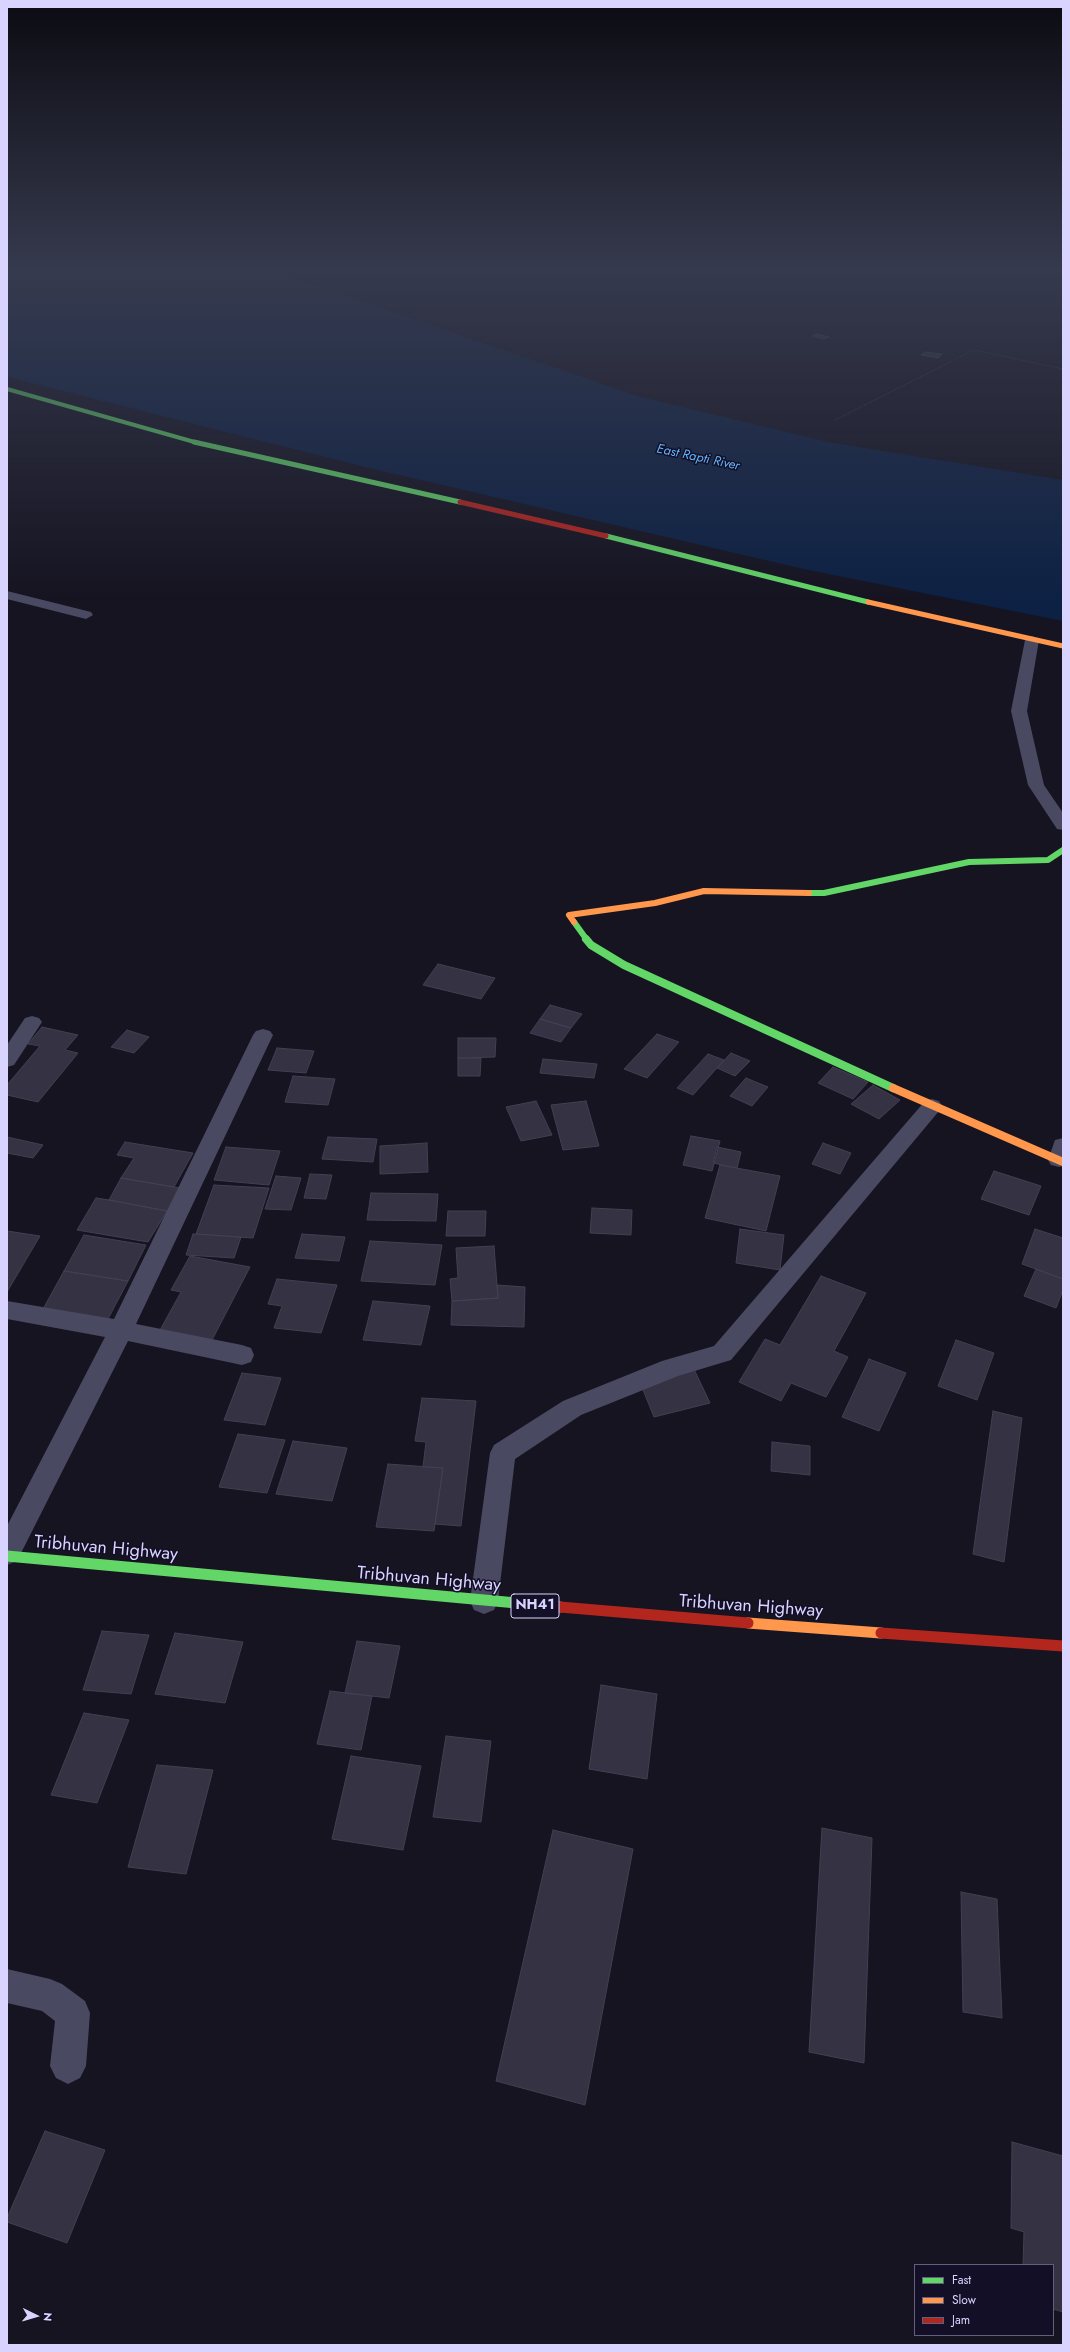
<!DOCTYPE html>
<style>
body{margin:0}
#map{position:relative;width:1070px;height:2352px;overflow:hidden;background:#161421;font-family:Jost,sans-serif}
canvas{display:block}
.frame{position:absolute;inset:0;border:8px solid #d9d4ff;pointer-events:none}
.legend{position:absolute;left:914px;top:2264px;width:140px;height:72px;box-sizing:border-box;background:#130f26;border:1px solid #625e7d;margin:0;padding:5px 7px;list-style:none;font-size:12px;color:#d9d4ff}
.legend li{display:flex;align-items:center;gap:8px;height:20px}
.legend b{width:20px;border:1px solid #625e7d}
.north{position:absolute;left:16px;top:2296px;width:40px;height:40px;-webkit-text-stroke:3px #130f26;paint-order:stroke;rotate:95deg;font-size:11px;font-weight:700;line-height:16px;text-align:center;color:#d9d4ff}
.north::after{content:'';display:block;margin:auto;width:14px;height:18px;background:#d9d4ff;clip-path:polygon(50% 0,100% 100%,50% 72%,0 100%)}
</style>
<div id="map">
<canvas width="1070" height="2352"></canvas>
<div class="frame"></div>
<ul class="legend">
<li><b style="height:5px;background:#63d668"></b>Fast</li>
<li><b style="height:5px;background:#ff974d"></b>Slow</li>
<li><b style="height:5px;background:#b3261e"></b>Jam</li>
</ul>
<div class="north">N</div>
</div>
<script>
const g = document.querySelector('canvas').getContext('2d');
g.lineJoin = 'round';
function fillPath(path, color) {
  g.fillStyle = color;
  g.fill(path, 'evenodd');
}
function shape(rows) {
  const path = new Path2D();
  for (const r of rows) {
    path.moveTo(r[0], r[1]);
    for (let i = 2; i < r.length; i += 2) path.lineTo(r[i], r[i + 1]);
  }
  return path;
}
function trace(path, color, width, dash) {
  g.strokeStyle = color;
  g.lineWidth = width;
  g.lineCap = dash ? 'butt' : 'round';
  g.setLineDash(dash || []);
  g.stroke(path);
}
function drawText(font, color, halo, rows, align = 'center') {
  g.font = font + ' Jost,sans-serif';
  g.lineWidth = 3;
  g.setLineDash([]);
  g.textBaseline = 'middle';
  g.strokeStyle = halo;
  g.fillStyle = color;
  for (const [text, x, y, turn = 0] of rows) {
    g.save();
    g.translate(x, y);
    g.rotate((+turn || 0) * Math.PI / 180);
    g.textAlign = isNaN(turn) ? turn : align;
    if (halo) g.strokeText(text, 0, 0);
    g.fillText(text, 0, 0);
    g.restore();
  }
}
fillPath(shape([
 [7,273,278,273,641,397,828,442,1063,480,1063,621,804,569,365,467,7,377]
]), '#0d2144');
const building = shape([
 [817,334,829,337,823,339,812,336,817,334],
 [925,352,942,354,938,358,921,355,925,352],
 [438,964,495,978,481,999,423,985,438,964],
 [550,1005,582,1014,571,1028,540,1019,550,1005],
 [540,1019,571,1028,561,1042,530,1033,540,1019],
 [42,1027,78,1035,65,1050,78,1053,38,1102,7,1095,7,1085,40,1046,28,1044,42,1027],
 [127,1030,149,1037,134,1053,111,1047,127,1030],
 [657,1034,679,1042,647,1078,624,1069,657,1034],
 [458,1038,496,1038,495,1057,458,1058,458,1038],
 [277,1048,314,1051,306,1073,268,1070,277,1048],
 [731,1053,750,1061,735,1076,717,1068,731,1053],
 [708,1054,724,1060,693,1095,677,1088,708,1054],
 [458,1058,481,1058,480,1076,458,1076,458,1058],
 [543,1059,597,1064,594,1078,540,1073,543,1059],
 [833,1067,868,1082,853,1099,818,1083,833,1067],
 [293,1076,335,1079,328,1105,285,1102,293,1076],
 [746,1078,768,1087,752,1106,730,1096,746,1078],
 [873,1085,900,1100,879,1119,851,1104,873,1085],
 [536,1101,552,1135,521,1141,506,1107,536,1101],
 [586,1101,599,1146,563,1150,551,1105,586,1101],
 [691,1136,720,1141,712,1171,683,1165,691,1136],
 [7,1137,43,1145,33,1158,7,1153,7,1137],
 [328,1137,377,1139,373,1162,322,1159,328,1137],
 [125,1142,193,1153,174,1187,121,1178,134,1158,117,1155,125,1142],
 [427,1143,428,1172,380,1174,380,1146,427,1143],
 [823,1143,851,1153,840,1174,812,1164,823,1143],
 [226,1147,280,1151,269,1185,214,1180,226,1147],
 [717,1147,741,1152,737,1168,713,1163,717,1147],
 [720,1165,780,1176,766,1231,705,1218,720,1165],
 [994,1171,1041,1186,1029,1215,981,1199,994,1171],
 [310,1174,332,1175,326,1199,304,1198,310,1174],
 [276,1176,301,1178,291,1210,265,1209,276,1176],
 [121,1178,174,1187,181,1188,167,1211,109,1200,121,1178],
 [214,1185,269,1188,253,1238,196,1234,214,1185],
 [371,1193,438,1194,436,1221,367,1220,371,1193],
 [96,1198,109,1200,167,1211,148,1242,77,1230,96,1198],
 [592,1208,632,1210,631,1235,590,1233,592,1208],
 [448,1211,486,1211,485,1236,446,1236,448,1211],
 [740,1229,784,1235,780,1270,736,1263,740,1229],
 [1035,1229,1063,1238,1063,1279,1022,1264,1035,1229],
 [7,1231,40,1236,7,1292,7,1231],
 [193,1234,196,1234,241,1237,234,1258,186,1255,193,1234],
 [302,1234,345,1237,339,1261,295,1258,302,1234],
 [84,1235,146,1245,128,1281,64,1271,84,1235],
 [370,1241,442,1245,435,1285,361,1281,370,1241],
 [494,1246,498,1298,452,1301,450,1279,458,1278,456,1248,494,1246],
 [190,1256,250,1267,212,1340,160,1330,181,1292,171,1290,190,1256],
 [1036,1269,1063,1279,1063,1290,1056,1308,1024,1296,1036,1269],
 [64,1271,128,1281,108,1319,43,1309,64,1271],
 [821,1276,866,1293,834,1351,848,1357,826,1397,791,1383,781,1401,739,1382,765,1339,780,1345,821,1276],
 [277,1279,337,1285,321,1333,274,1328,282,1306,268,1304,277,1279],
 [497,1285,525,1287,524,1327,451,1325,452,1301,498,1298,497,1285],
 [373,1301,430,1306,421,1345,363,1340,373,1301],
 [956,1340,994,1353,977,1400,938,1386,956,1340],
 [869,1359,906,1373,879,1431,842,1417,869,1359],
 [693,1367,710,1403,654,1417,639,1380,693,1367],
 [242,1373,281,1378,265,1425,224,1420,242,1373],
 [422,1398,476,1401,461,1526,435,1524,443,1468,423,1467,426,1442,415,1441,422,1398],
 [993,1411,1022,1418,1004,1562,973,1554,993,1411],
 [238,1434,285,1440,267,1493,219,1487,238,1434],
 [293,1441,347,1448,332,1501,276,1494,293,1441],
 [772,1442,810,1446,810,1475,771,1471,772,1442],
 [388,1464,443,1468,434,1531,376,1527,388,1464],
 [102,1631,149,1635,131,1694,83,1690,102,1631],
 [175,1633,243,1642,225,1703,155,1694,175,1633],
 [357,1641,400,1646,389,1698,345,1693,357,1641],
 [601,1685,657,1694,647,1779,589,1769,601,1685],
 [330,1691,372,1696,361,1750,317,1744,330,1691],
 [84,1713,129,1720,97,1803,51,1795,84,1713],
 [446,1736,491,1741,481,1822,433,1817,446,1736],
 [351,1756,421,1766,403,1850,332,1839,351,1756],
 [157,1765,213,1770,186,1874,128,1867,157,1765],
 [822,1828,872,1838,864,2063,809,2052,822,1828],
 [553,1830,633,1849,585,2105,496,2081,553,1830],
 [961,1892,997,1899,1002,2018,963,2012,961,1892],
 [45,2131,105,2150,67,2243,7,2222,7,2218,45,2131],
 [1012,2142,1063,2156,1063,2312,1053,2309,1053,2265,1023,2265,1024,2232,1011,2228,1012,2142]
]);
fillPath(building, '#343243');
trace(building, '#433f54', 1);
trace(shape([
 [835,420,974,350,1063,369]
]), '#44505f', 1, [1, 1.5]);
fillPath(shape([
 [7,591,91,612,93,615,86,619,7,599,7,591],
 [1032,636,1039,640,1027,711,1044,785,1063,813,1063,830,1057,829,1028,785,1011,711,1025,640,1032,636],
 [32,1016,39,1018,42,1022,14,1065,7,1067,7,1045,25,1018,32,1016],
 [263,1029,270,1031,273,1035,136,1324,242,1345,251,1348,254,1355,251,1362,242,1365,128,1341,17,1561,7,1565,7,1526,105,1337,7,1319,7,1301,114,1319,253,1035,256,1031,263,1029],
 [932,1099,939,1101,942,1106,939,1111,731,1360,678,1376,581,1415,515,1459,498,1601,494,1610,484,1614,474,1610,470,1601,490,1453,494,1445,563,1401,662,1361,714,1346,925,1101,932,1099],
 [1063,1138,1063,1166,1059,1167,1051,1165,1048,1160,1055,1140,1063,1138],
 [7,1969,50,1979,62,1984,85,2001,90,2013,86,2066,80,2078,68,2084,56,2078,50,2066,55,2021,42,2011,7,2003,7,1969]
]), '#4a4962');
trace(shape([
 [7,389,198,443]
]), '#63d668', 4);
trace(shape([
 [194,442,460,502],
 [606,536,868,602]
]), '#63d668', 5);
trace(shape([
 [809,893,824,893,969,862,1048,860,1063,850],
 [574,922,587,940]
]), '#63d668', 6);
trace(shape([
 [586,939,591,945,624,965,893,1088]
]), '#63d668', 8);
trace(shape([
 [7,1556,560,1607]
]), '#63d668', 11);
trace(shape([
 [868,602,1063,646]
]), '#ff974d', 5);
trace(shape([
 [574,922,569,915,655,903,704,891,809,893]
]), '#ff974d', 6);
trace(shape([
 [893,1088,1063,1162]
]), '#ff974d', 8);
trace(shape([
 [748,1623,881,1633]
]), '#ff974d', 11);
trace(shape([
 [460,502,606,536]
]), '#b3261e', 5);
trace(shape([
 [560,1607,748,1623],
 [881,1633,1063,1646]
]), '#b3261e', 11);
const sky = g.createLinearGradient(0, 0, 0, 602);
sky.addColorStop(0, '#0c0b12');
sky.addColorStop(0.45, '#363a4e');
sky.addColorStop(1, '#363a4e00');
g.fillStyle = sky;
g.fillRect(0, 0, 1070, 602);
drawText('italic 13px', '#62b6ff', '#130f26', [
 ["East Rapti River",698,458,12]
]);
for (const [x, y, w] of [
 [535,1606,48]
]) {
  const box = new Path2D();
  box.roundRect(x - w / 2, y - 12, w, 24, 3);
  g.fillStyle = '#130f26';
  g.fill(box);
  trace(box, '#d9d4ff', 1);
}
drawText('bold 14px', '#d9d4ff', null, [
 ["NH41",535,1606]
]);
drawText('18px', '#d9d4ff', '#130f26', [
 ["Tribhuvan Highway",106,1549,5],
 ["Tribhuvan Highway",429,1580,5],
 ["Tribhuvan Highway",751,1607,4]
]);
</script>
